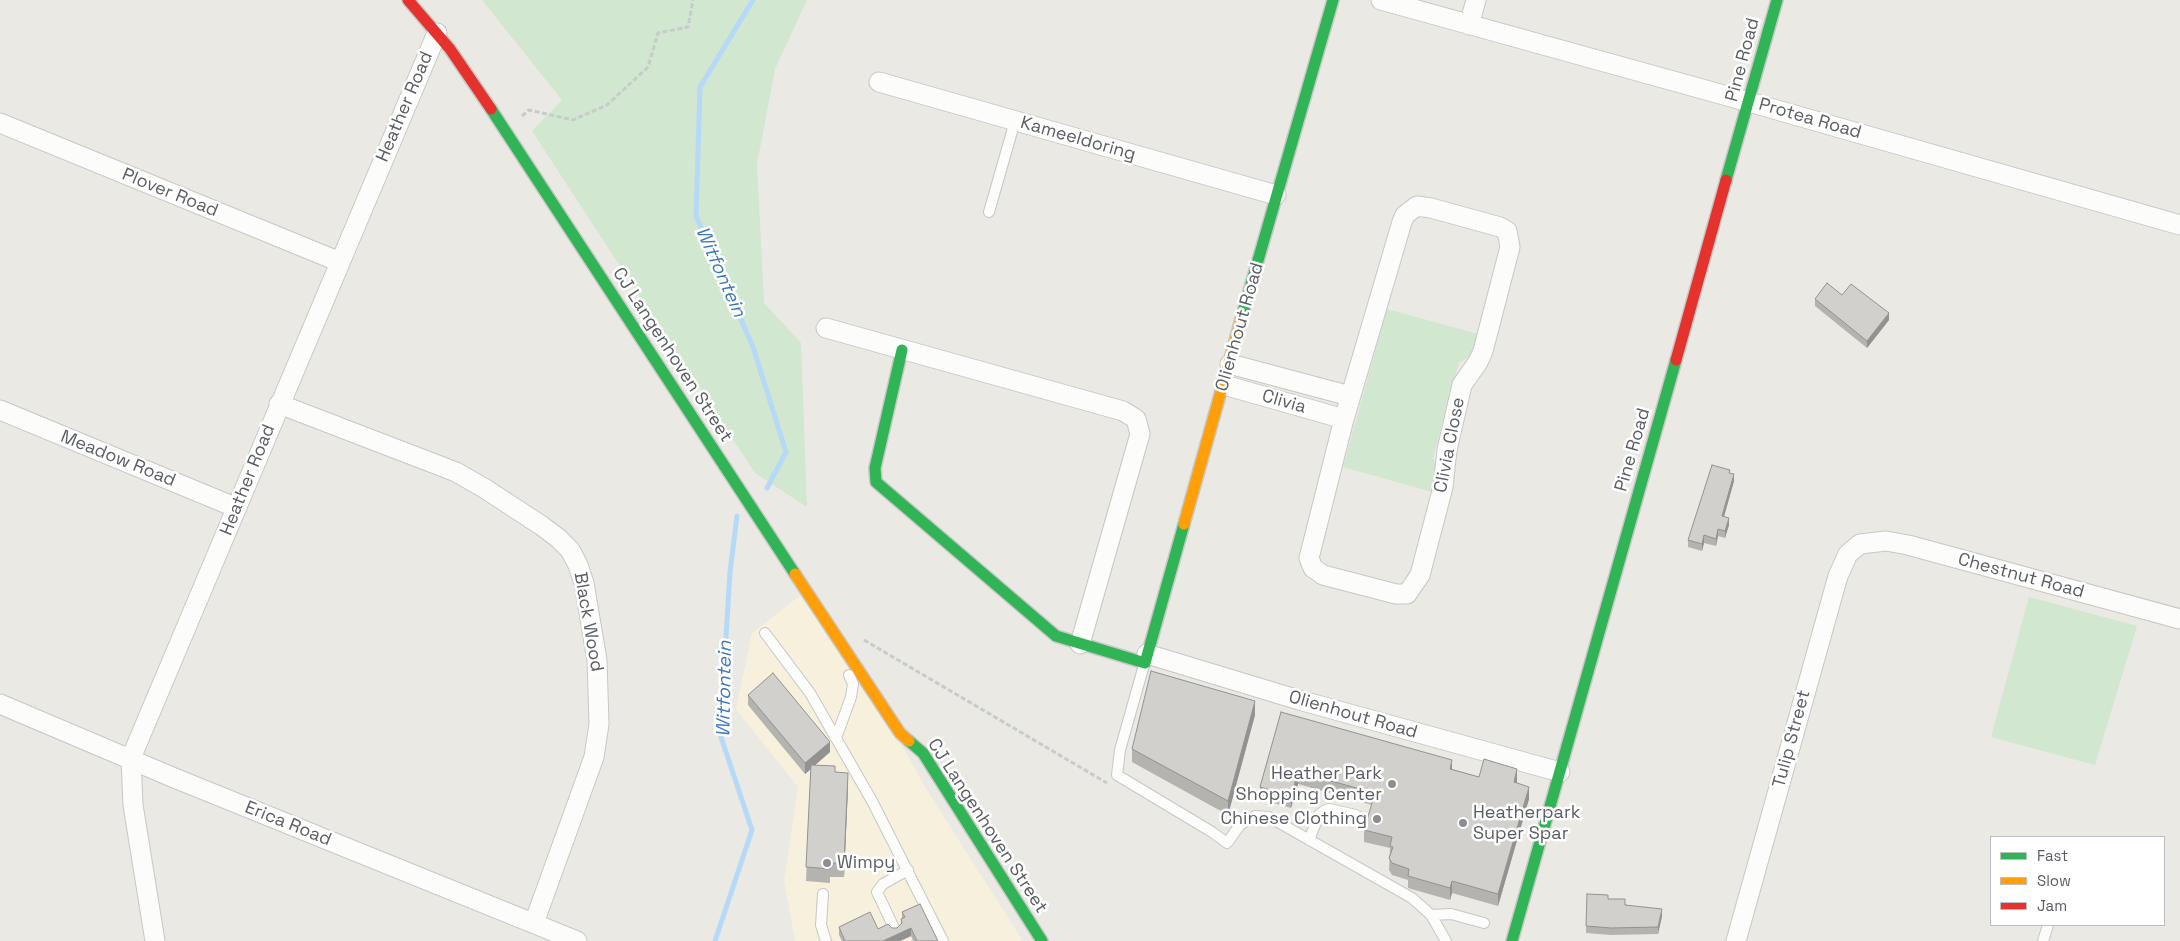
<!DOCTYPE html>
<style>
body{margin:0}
#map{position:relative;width:2180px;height:941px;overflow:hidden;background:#eae9e4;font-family:"Space Grotesk",sans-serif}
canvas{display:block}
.legend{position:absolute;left:1990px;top:836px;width:175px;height:90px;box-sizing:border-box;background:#fff;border:1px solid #bdbec1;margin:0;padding:6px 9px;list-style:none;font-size:15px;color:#5a5d63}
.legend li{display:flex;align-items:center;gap:10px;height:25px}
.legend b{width:25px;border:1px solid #bdbec1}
</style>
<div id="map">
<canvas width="2180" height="941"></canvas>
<ul class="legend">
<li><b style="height:6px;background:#30b455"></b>Fast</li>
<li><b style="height:6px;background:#ff9f0a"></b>Slow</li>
<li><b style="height:6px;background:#e5322d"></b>Jam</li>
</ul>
</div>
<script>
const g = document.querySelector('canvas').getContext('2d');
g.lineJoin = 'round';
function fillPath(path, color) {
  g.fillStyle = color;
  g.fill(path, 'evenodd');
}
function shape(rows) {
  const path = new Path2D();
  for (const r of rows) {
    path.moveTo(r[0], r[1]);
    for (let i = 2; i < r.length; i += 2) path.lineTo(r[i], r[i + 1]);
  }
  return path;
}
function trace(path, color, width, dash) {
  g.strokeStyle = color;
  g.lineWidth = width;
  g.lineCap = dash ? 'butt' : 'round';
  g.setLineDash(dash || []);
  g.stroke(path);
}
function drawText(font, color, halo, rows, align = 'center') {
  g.font = font + ' "Space Grotesk",sans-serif';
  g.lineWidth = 5;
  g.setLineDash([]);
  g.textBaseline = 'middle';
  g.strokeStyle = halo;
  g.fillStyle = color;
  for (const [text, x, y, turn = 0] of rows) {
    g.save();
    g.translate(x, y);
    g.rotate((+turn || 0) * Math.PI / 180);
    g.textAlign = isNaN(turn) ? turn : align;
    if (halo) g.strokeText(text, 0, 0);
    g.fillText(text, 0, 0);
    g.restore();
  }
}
fillPath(shape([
 [806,591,907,754,925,787,1023,941,795,941,784,881,798,787,736,709,752,633]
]), '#f6f0dc');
fillPath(shape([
 [482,0,807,0,775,69,757,164,764,303,801,343,807,507,755,473,532,131,562,100],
 [1387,309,1478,334,1472,356,1459,362,1433,458,1439,470,1432,492,1343,467],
 [2029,597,2137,626,2095,765,1991,737]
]), '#d1e7cf');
trace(shape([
 [753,0,700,87,696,216,753,347,786,452,767,488],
 [715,941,752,830,720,734,730,572,737,516]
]), '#b6d9f7', 5);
const lane = shape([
 [989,212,1015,121],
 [765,633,810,693,872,801,943,941],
 [1144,665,1120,750,1117,775,1212,832,1227,843,1240,825,1255,816,1269,817,1412,898,1431,915,1446,941],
 [836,738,851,697,853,684,849,675],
 [1309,840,1319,815,1324,811,1329,809,1356,815],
 [823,894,821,925,826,941],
 [1431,915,1451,914,1484,923],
 [895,930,877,892,883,884,908,870],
 [2043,941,2048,925]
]);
const street = shape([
 [1381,0,1749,102,2180,225],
 [1469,25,1476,0],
 [879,82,1276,195],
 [0,123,340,262],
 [1417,206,1431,208,1500,227,1507,231,1510,247,1483,351,1478,362,1462,385,1447,450,1443,487,1420,575,1407,594,1396,594,1323,575,1313,568,1309,558,1344,419,1402,222,1405,215,1417,206],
 [826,328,1123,411,1136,419,1140,434,1080,644],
 [1230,364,1350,396],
 [1224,385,1344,419],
 [279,404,456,472,484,488,542,526,558,538,570,550,578,565,584,583,597,660,599,724,594,757,534,923],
 [0,410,237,508],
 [1147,654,1299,700,1560,772],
 [0,704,172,777,577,941],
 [155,941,133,805,131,758,437,33],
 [1736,941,1838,576,1848,554,1860,544,1886,541,1908,545,2180,619]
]);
const fast = shape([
 [491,109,795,574],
 [1726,180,1777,0],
 [1242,316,1333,0],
 [902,350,875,468,876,482,1056,636,1145,663,1184,524],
 [909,741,923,753,1042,941],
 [1512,941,1676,360]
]);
const slow = shape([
 [1184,524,1242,316],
 [795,574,900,733,909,741]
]);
const jam = shape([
 [408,0,450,49,491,109],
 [1676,360,1726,180]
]);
trace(lane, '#c7c7c6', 12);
trace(street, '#c7c7c6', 21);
trace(fast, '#c7c7c6', 14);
trace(slow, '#c7c7c6', 14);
trace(jam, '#c7c7c6', 14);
trace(shape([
 [522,116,529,110,573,120,607,105,648,67,658,33,688,27,693,0],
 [864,640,1107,783]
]), '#c7ccca', 3, [5, 2.5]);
trace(lane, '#fcfcfb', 10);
trace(street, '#fcfcfb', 19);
trace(fast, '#30b455', 11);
trace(slow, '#ff9f0a', 11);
trace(jam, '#e5322d', 11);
fillPath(shape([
 [1842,295,1889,320,1867,348,1815,306,1815,299],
 [1730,473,1734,481,1724,517,1729,525,1725,538,1718,536,1716,546,1704,543,1702,551,1688,547,1688,540],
 [748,695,830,752,815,765,835,772,848,787,844,877,830,877,830,883,806,881,811,769,805,774,748,705],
 [1281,712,1452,769,1479,777,1517,781,1517,783,1529,799,1498,906,1452,893,1450,900,1408,888,1408,880,1392,875,1389,870,1390,848,1364,842,1364,830,1372,805,1298,784,1291,808,1260,799,1260,787],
 [1255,715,1228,815,1132,762,1132,749],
 [1587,894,1608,899,1662,916,1658,934,1611,935,1586,933],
 [902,912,938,941,913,941,911,936,900,941,842,941,839,935,839,927,878,929,892,928,897,928,901,924,901,919,902,918]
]), '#b4b3b0');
fillPath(shape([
 [1889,313,1889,320,1867,348,1867,341],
 [1734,474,1734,481,1722,523,1722,516],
 [1729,518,1729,525,1725,538,1725,531],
 [1718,529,1718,536,1716,546,1716,539],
 [1704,535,1704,543,1702,551,1702,544],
 [1255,701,1255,715,1228,815,1228,801],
 [830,742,830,752,805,774,805,763],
 [1452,760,1452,772,1450,769],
 [1517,769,1517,781,1514,794,1514,782],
 [1298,772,1298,784,1291,808,1291,796],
 [848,773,848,787,844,877,844,863],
 [1529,787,1529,799,1498,906,1498,894],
 [1452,881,1452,893,1450,900,1450,888],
 [1662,909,1662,916,1658,934,1658,927],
 [911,928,911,936,900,941,883,941]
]), '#929290');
const building = shape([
 [1827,283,1842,295,1851,284,1889,313,1867,341,1815,299,1827,283],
 [1712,465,1730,470,1729,473,1734,474,1722,516,1729,518,1725,531,1718,529,1716,539,1704,535,1702,544,1688,540,1712,465],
 [1151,671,1255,701,1228,801,1132,749,1151,671],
 [773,673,830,742,805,763,748,695,773,673],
 [1281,712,1452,760,1450,769,1479,777,1484,759,1517,769,1514,782,1529,787,1498,894,1452,881,1450,888,1408,876,1409,869,1392,863,1389,858,1393,847,1390,846,1392,837,1364,830,1375,793,1298,772,1291,796,1260,787,1281,712],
 [811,765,835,766,835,772,848,773,844,863,830,863,830,869,806,867,811,765],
 [1587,894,1608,895,1608,899,1625,899,1625,905,1662,909,1658,927,1611,928,1586,926,1587,894],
 [920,904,938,941,917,941,911,928,883,941,845,941,839,927,870,912,878,929,888,924,892,928,897,928,902,923,901,919,905,917,902,912,920,904]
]);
fillPath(building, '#d1d0cd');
trace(building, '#929290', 1);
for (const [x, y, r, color] of [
 [1392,784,5,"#8c8e90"],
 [1377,819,5,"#8c8e90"],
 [1463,823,5,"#8c8e90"],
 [827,863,5,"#8c8e90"]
]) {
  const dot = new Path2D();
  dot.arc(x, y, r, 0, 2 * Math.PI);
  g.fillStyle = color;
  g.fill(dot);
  trace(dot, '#fff', 2);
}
drawText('18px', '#5a5d63', '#fff', [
 ["Pine Road",1743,60,-75],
 ["Heather Road",405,107,-67],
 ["Protea Road",1810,119,16],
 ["Kameeldoring",1078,139,16],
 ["Plover Road",170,193,22],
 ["Olienhout Road",1240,327,-74],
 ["CJ Langenhoven Street",672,355,57],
 ["Clivia",1284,402,16],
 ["Clivia Close",1450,445,-79],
 ["Pine Road",1633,450,-74],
 ["Meadow Road",118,459,22],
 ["Heather Road",248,480,-68],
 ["Chestnut Road",2021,576,15],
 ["Black Wood",588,622,80],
 ["Olienhout Road",1353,715,16],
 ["Tulip Street",1792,739,-75],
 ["Erica Road",288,824,22],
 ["CJ Langenhoven Street",987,826,57]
]);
drawText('18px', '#5a5d63', '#fff', [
 ["Heather Park",1382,774],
 ["Shopping Center",1382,795],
 ["Heatherpark",1473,813,"left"],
 ["Super Spar",1473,834,"left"],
 ["Chinese Clothing",1367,819],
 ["Wimpy",837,863,"left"]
], 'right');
drawText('italic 19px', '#3d77bd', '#fff', [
 ["Witfontein",720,272,66],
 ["Witfontein",725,689,-89]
]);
</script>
